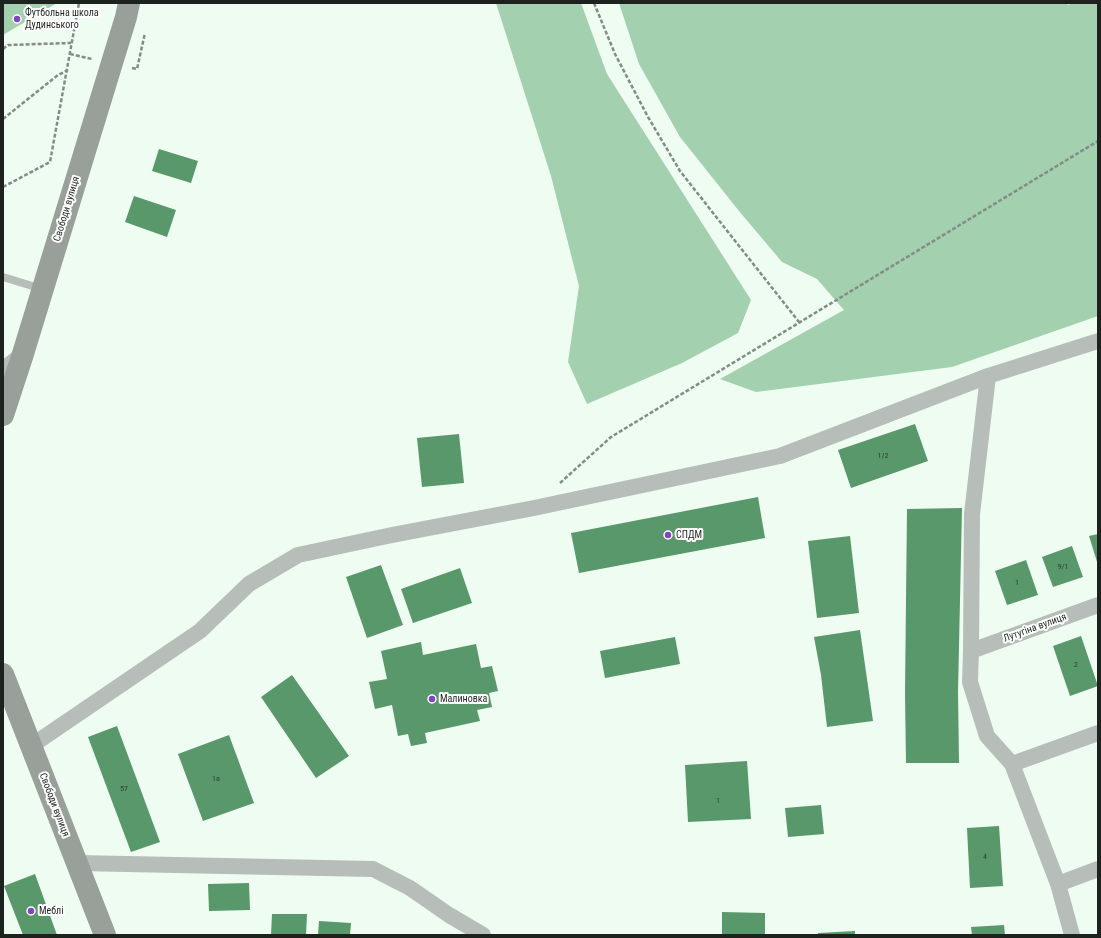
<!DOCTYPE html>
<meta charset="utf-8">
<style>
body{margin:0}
#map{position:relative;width:1101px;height:938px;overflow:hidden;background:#eefcf1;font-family:"Roboto Condensed",sans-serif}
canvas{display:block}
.frame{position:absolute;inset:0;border:4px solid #1d221e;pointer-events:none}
</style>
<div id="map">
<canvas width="1101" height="938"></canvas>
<div class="frame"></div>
</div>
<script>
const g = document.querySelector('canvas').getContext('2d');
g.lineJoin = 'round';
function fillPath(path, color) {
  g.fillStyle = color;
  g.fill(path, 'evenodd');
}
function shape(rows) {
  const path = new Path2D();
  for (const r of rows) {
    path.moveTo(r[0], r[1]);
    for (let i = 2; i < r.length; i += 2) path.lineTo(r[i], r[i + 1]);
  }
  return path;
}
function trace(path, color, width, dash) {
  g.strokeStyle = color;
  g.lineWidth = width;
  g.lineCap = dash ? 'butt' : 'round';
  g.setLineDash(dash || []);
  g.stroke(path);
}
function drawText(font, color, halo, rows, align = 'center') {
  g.font = font + ' "Roboto Condensed",sans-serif';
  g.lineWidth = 4;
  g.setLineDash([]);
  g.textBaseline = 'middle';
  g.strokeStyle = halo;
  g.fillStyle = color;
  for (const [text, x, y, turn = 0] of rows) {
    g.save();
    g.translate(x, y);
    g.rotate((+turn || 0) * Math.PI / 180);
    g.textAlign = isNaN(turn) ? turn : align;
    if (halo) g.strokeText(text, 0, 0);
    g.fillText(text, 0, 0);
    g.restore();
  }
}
fillPath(shape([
 [3,3,57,3,3,35],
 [496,3,581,3,607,74,751,300,738,333,682,363,587,404,568,362,579,286,551,176],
 [619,3,1067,3,1068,5,1072,3,1098,3,1098,316,952,367,756,392,720,379,844,310,817,279,782,262,739,211,680,137,639,64]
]), '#a3d0ae');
fillPath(shape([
 [159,149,198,161,191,183,152,171],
 [134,196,176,210,167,237,125,222],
 [915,424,928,461,851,488,838,450],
 [459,434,464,483,422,487,417,438],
 [758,497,765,538,579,573,571,533],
 [962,508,958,692,959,763,906,763,905,693,907,509],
 [1098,534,1098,565,1089,536],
 [850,536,859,613,817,618,808,541],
 [1072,546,1083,577,1053,587,1042,557],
 [1026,560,1038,595,1007,605,995,571],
 [381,565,403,625,367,638,346,577],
 [460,568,472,603,413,623,401,589],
 [860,630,873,721,827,727,821,675,814,637],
 [1081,636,1098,686,1070,696,1053,646],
 [675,637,680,664,605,678,600,651],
 [421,642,423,655,476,644,481,668,492,666,498,691,489,693,492,707,477,710,480,721,425,733,427,743,411,746,408,734,398,736,392,705,375,709,369,682,387,679,381,651],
 [292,675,349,756,316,778,261,697],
 [117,726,160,842,131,852,88,737],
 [229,735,254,803,203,821,178,754],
 [747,761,751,819,688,822,685,765],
 [821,805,824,834,788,837,785,808],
 [999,826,1003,886,970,888,967,828],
 [35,874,57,935,23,935,4,886],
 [249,883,250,910,209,911,208,884],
 [722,912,765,913,765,935,722,935],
 [272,914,307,914,306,935,271,935],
 [319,921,351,923,350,935,318,935],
 [1004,925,1005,935,972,935,971,927],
 [855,931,855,935,818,935,818,933]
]), '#58986a');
trace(shape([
 [594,3,615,54,648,117,680,171,799,322],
 [3,49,8,45,71,43],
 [70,54,92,59],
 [132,68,137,69,145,33],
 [3,119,58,75,68,70],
 [3,187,50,162,79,3],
 [560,483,611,437,1098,141]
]), '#838d85', 2.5, [4, 2]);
trace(shape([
 [3,277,42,289]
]), '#b7bdb8', 8);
trace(shape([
 [988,376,972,514,971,651,970,682,987,736,1012,764,1058,884,1072,935],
 [971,651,1098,605],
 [31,746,200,631,249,584,298,555,392,535,534,508,780,456,988,376,1098,341],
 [1012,764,1098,733],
 [77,863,373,869,410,888,449,915,483,935],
 [1058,884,1098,869]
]), '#b7bdb8', 16);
trace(shape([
 [3,372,22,357]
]), '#b7bdb8', 20);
trace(shape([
 [3,415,22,357,126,17,129,3],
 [3,674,105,935]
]), '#98a099', 22);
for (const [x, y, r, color] of [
 [17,19,4,"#7e47be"],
 [668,535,4,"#7e47be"],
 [432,699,4,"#7e47be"],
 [31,911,4,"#7e47be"]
]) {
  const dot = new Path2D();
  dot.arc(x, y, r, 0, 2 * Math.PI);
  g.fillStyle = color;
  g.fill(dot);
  trace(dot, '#fff', 1.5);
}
drawText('8px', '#2c4031', null, [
 ["1/2",883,456],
 ["9/1",1063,567],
 ["1",1017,583],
 ["2",1076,665],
 ["1а",216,779],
 ["57",124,789],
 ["1",718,801],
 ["4",985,857]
]);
drawText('10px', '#1d221e', '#fff', [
 ["Футбольна школа",25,13],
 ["Дудинського",25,25],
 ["СПДМ",676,535],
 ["Малиновка",440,699],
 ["Меблі",39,911]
], 'left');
drawText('10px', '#1d221e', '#fff', [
 ["Свободи вулиця",67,209,-73],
 ["Лутугіна вулиця",1035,628,-20],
 ["Свободи вулиця",54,805,69]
]);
</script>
